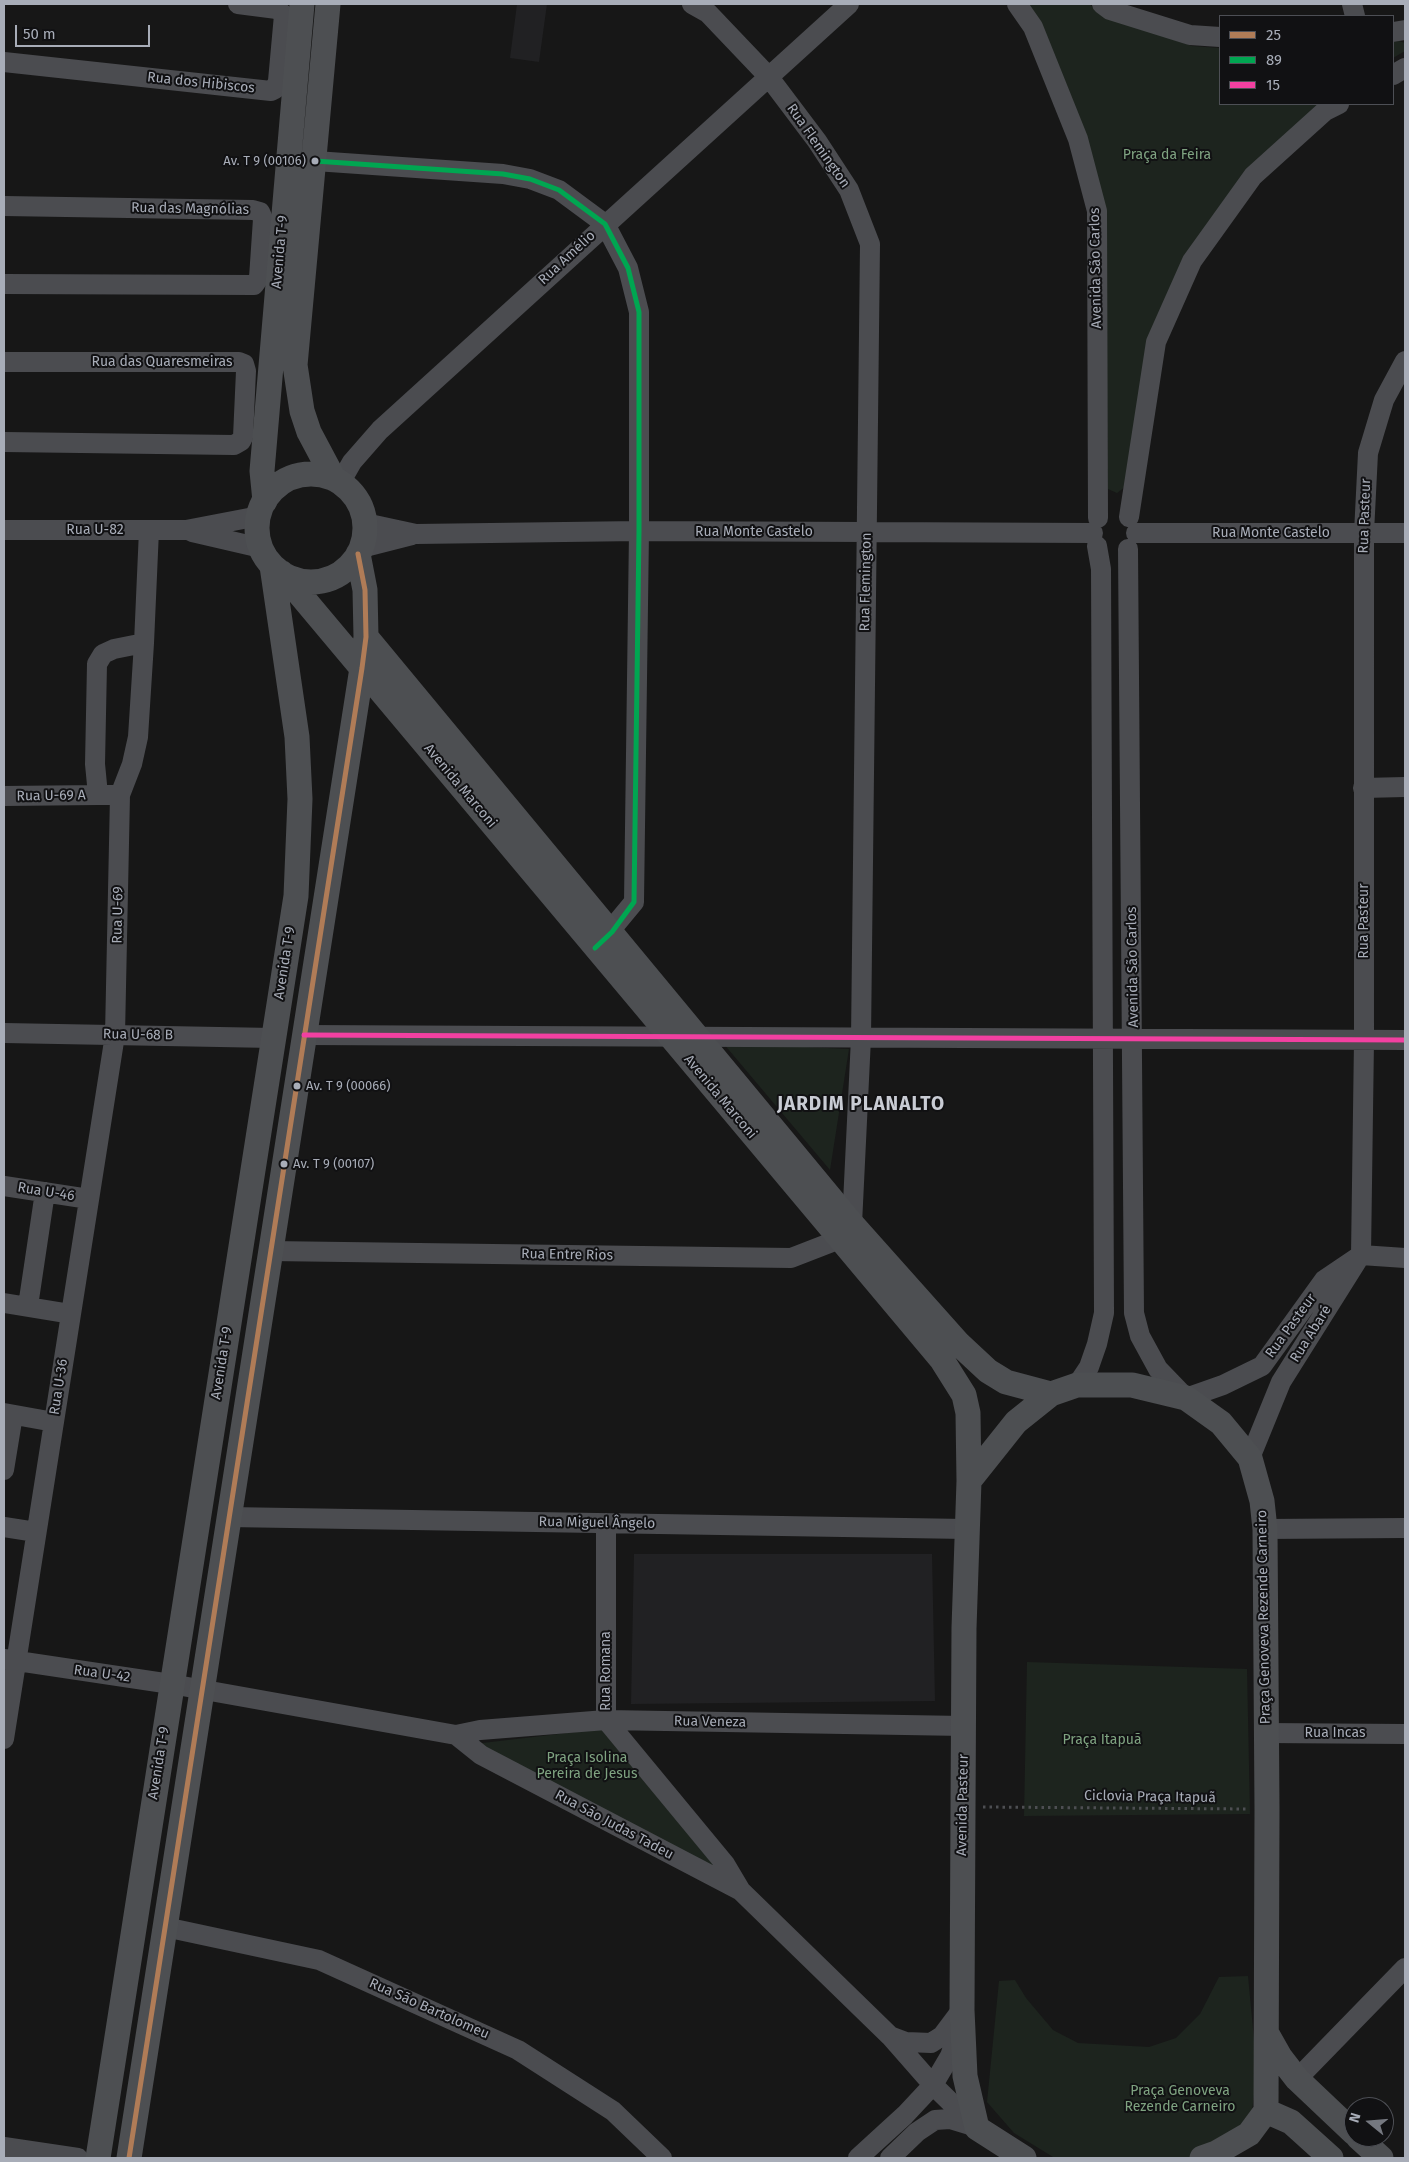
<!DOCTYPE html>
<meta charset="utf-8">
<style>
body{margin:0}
#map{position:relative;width:1409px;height:2162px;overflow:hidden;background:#171717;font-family:"Fira Sans",sans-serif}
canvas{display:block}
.frame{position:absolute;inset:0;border:5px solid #a8adb8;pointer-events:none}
.legend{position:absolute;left:1219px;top:15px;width:175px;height:90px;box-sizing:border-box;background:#111113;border:1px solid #4d4f55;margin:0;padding:6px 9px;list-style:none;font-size:15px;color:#a8adb8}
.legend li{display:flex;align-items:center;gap:10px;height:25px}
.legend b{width:25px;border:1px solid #4d4f55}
.north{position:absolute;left:1344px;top:2097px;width:50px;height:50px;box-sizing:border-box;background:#111113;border:1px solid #4d4f55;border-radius:50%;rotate:287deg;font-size:14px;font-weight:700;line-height:20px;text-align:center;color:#a8adb8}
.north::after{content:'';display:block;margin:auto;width:18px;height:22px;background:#757880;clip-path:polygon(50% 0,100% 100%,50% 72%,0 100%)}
.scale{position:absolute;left:15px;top:25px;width:135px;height:22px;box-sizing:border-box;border:2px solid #a8adb8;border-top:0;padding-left:6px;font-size:15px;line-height:18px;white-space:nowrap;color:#a8adb8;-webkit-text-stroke:4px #111113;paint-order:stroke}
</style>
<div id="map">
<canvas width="1409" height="2162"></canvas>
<div class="frame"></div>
<ul class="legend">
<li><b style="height:6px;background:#b07c57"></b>25</li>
<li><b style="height:6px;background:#00a651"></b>89</li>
<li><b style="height:6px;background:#f240a1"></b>15</li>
</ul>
<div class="north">N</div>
<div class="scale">50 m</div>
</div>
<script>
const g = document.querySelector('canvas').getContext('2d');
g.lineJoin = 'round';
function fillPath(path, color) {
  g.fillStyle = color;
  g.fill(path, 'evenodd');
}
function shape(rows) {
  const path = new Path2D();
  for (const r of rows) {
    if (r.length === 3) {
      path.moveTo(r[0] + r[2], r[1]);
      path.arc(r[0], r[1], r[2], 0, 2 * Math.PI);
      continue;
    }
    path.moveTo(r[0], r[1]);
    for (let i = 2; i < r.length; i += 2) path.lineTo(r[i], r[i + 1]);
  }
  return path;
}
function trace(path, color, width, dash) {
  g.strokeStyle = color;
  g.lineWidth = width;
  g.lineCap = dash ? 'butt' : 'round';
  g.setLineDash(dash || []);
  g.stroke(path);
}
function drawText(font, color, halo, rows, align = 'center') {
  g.font = font + ' "Fira Sans",sans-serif';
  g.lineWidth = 4;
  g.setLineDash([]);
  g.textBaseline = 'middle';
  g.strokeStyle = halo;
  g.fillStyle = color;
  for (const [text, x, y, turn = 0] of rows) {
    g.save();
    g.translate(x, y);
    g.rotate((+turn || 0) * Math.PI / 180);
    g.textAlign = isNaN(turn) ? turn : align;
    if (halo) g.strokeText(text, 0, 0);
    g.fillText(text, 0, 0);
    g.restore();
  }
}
fillPath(shape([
 [517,4,547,4,539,62,510,58],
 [634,1554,932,1554,935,1701,631,1704]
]), '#212123');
fillPath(shape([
 [1027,4,1089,4,1105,16,1192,46,1220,48,1220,104,1322,104,1186,258,1125,487,1117,493,1108,489,1105,214],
 [1399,41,1405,43,1405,51,1393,58,1393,42],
 [723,1043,849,1049,830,1170],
 [1027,1662,1247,1669,1250,1814,1024,1816],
 [601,1729,726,1880,474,1744],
 [1248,1976,1257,2071,1252,2111,1240,2131,1201,2156,1182,2158,1053,2157,1014,2133,987,2102,999,1981,1015,1980,1026,1998,1053,2030,1078,2043,1149,2047,1176,2038,1200,2014,1219,1977]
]), '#1d241e');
trace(shape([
 [983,1807,1247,1809]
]), '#4d4e52', 3, [2.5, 4]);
trace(shape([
 [1017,4,1033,27,1078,139,1097,211,1098,518],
 [1102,4,1110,10,1190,35,1220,37],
 [1352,4,1355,16],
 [1393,32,1405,30],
 [4,62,271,91,275,89,278,81,284,15,277,9,238,4],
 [1393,75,1405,68],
 [315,161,503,174,530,179,559,190,605,224,628,268,639,312,639,531,634,902,600,943],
 [4,206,253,210,260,212,263,219,259,278,254,285,4,284],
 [4,362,239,362,244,364,246,371,243,437,241,441,234,445,4,442],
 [340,483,352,462,380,430,849,4],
 [1129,517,1156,342,1192,261,1253,176,1325,111,1339,104],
 [365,523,416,534,639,531,1093,533],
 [4,530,186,530,259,516],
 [192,532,261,548],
 [1136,533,1405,533],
 [361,548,412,535],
 [1128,549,1134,1313,1140,1336,1158,1369,1186,1398,1223,1385,1262,1366,1324,1280,1361,1255],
 [144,643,138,737,132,764,120,795,98,795,95,764,97,664,103,654,114,649,144,643],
 [144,643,149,530],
 [1363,788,1405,787],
 [4,796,98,795],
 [4,1033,273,1038],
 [304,1035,1405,1040],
 [4,1186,89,1199],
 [270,1251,791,1258,840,1239,852,1224,861,1038,870,244,849,190,817,141,768,76,708,13,692,4],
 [1361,1255,1364,1040,1364,533,1368,453,1384,400,1405,361],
 [1361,1255,1405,1258],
 [4,1303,71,1314],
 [28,1306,45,1192],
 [1077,1385,1089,1367,1097,1344,1104,1313,1101,569,1097,546],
 [4,1413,54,1422],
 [1250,1458,1281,1382,1357,1261],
 [4,1470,13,1415],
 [228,1517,966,1529],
 [606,1523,606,1720,725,1864,741,1891],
 [4,1527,36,1532],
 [1265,1529,1405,1528],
 [4,1659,171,1684,456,1735,481,1755,741,1891,890,2036,933,2085,977,2128],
 [1265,1733,1405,1734],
 [456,1735,480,1730,606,1720,964,1726],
 [4,1739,115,1035,120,795],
 [165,1927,319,1960,518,2050,613,2111,662,2158],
 [890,2036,906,2042,931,2043,942,2036,960,2012],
 [1297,2079,1405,1968],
 [4,2147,78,2158],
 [858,2158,905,2115,933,2085,950,2056,960,2028],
 [890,2158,917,2132,935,2120,950,2119,973,2126]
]), '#4b4c50', 20);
trace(shape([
 [328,4,295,365,302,411,309,432,334,479],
 [311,528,54],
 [265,501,262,471,302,4],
 [282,573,942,1360,964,1395,968,1413,969,1481,964,1628,963,1809,962,2010,965,2076,977,2128,1024,2158],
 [366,637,852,1224,959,1344,988,1371,1006,1382,1051,1394],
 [969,1481,1016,1422,1051,1394,1077,1385,1132,1385,1186,1398,1221,1423,1250,1458,1262,1501,1265,1529,1267,1810,1266,2111,1249,2134,1216,2153,1202,2158],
 [1267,2034,1280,2057,1297,2079,1354,2133],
 [1266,2111,1291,2122,1331,2158],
 [1358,2137,1381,2158],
 [98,2158,296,896,300,799,297,737,272,566],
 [129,2158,362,668,366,637,365,590,358,554]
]), '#4d4f52', 25);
trace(shape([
 [129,2158,362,668,366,637,365,590,358,554]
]), '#b07c57', 5);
trace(shape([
 [315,161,503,174,530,179,559,190,605,224,628,268,639,312,639,531,634,902,612,932,595,948]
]), '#00a651', 5);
trace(shape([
 [304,1035,1405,1040]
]), '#f240a1', 5);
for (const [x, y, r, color] of [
 [315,161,4.5,"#a8adb8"],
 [297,1086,4.5,"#a8adb8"],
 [284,1164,4.5,"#a8adb8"]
]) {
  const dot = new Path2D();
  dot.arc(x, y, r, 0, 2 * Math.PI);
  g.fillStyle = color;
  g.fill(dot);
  trace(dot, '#111113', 2);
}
drawText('13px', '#a8adb8', '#111113', [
 ["Av. T 9 (00106)",306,161,"right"],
 ["Av. T 9 (00066)",306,1086],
 ["Av. T 9 (00107)",293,1164]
], 'left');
drawText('14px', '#a8adb8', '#111113', [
 ["Rua dos Hibiscos",201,83,6],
 ["Rua Flemington",818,146,55],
 ["Rua das Magnólias",190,209,1],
 ["Avenida T-9",280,252,-85],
 ["Rua Amélio",567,258,-43],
 ["Avenida São Carlos",1096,268,-91],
 ["Rua das Quaresmeiras",162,362],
 ["Rua Pasteur",1365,516,-88],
 ["Rua U-82",95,530],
 ["Rua Monte Castelo",754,532],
 ["Rua Monte Castelo",1271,533],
 ["Rua Flemington",866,582,-89],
 ["Avenida Marconi",460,786,50],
 ["Rua U-69 A",51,796,-1],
 ["Rua U-69",118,915,-89],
 ["Rua Pasteur",1364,921,-90],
 ["Avenida T-9",285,963,-81],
 ["Avenida São Carlos",1133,967,-91],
 ["Rua U-68 B",138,1035,1],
 ["Avenida Marconi",720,1097,50],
 ["Rua U-46",46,1192,9],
 ["Rua Entre Rios",567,1255,1],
 ["Rua Pasteur",1291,1326,-54],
 ["Rua Abaré",1311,1334,-58],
 ["Avenida T-9",222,1363,-81],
 ["Rua U-36",59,1387,-81],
 ["Rua Miguel Ângelo",597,1523,1],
 ["Praça Genoveva Rezende Carneiro",1264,1617,-91],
 ["Rua Romana",606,1671,-90],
 ["Rua U-42",102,1674,8],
 ["Rua Veneza",710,1722,1],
 ["Rua Incas",1335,1733],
 ["Avenida T-9",159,1763,-81],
 ["Ciclovia Praça Itapuã",1150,1797,1],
 ["Avenida Pasteur",963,1805,-89],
 ["Rua São Judas Tadeu",614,1825,28],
 ["Rua São Bartolomeu",429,2009,24]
]);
drawText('14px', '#7fa381', '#111113', [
 ["Praça da Feira",1167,155],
 ["Praça Itapuã",1102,1740],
 ["Praça Isolina",587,1758],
 ["Pereira de Jesus",587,1774],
 ["Praça Genoveva",1180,2091],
 ["Rezende Carneiro",1180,2107]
]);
g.letterSpacing = '1px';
drawText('bold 19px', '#c9ccd4', '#111113', [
 ["JARDIM PLANALTO",861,1105]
]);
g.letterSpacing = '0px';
</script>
